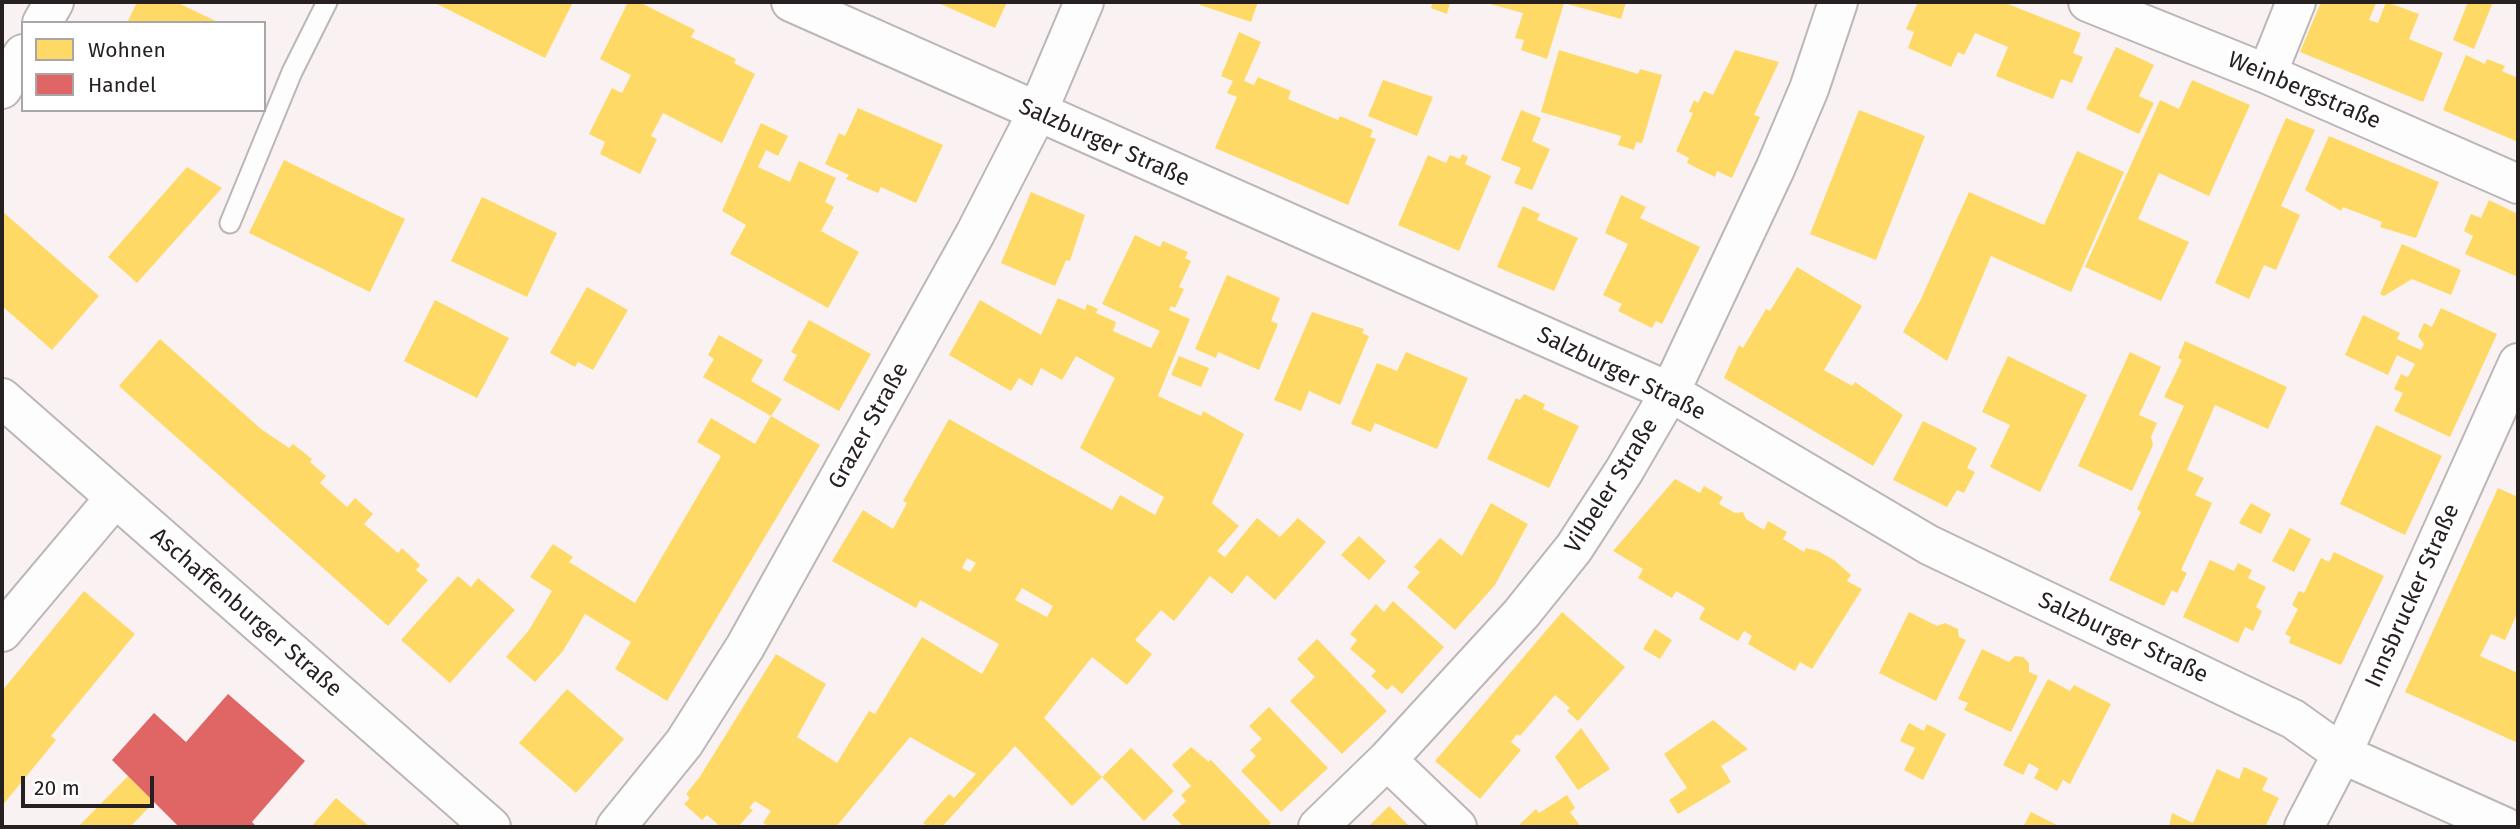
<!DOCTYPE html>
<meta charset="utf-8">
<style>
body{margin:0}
#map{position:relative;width:2520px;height:829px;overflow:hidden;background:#faf2f2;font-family:"Fira Sans",sans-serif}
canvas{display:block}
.frame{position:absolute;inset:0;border:4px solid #262020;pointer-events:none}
.legend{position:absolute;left:21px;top:21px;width:245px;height:91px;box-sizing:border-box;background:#fff;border:2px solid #a8a6a6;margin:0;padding:9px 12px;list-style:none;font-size:21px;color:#262020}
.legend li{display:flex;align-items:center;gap:14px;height:35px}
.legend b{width:35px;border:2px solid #a8a6a6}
.scale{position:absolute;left:21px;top:776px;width:133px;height:32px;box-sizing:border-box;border:4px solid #262020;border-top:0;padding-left:9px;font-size:21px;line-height:24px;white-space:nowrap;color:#262020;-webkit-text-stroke:5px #fff;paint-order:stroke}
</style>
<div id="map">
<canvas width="2520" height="829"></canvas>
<div class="frame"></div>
<ul class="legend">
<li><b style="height:19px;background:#ffd966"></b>Wohnen</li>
<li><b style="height:19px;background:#e06666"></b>Handel</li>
</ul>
<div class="scale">20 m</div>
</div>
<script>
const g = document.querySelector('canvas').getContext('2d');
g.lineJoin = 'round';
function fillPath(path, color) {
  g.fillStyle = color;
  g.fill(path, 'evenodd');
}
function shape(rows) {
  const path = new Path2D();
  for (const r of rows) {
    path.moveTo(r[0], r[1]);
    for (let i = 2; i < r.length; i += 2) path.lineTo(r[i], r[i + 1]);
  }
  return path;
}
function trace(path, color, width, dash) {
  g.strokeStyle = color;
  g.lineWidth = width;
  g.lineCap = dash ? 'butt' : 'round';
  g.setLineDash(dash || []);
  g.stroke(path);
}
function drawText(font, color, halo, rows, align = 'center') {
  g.font = font + ' "Fira Sans",sans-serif';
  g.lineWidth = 7;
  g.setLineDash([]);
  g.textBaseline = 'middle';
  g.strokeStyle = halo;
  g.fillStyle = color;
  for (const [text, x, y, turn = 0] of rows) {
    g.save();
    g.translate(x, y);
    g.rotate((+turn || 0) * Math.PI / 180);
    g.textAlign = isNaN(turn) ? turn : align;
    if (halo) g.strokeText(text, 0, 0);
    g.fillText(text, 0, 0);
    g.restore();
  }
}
fillPath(shape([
 [137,2,176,2,220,23,127,23],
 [433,2,573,2,545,58],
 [628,2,639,2,695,30,691,37,736,59,734,63,755,74,722,143,663,113,651,136,657,139,640,174,600,154,605,142,589,134,612,88,622,93,631,75,600,59],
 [936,2,1007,2,995,28],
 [1201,2,1258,2,1251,22,1200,5],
 [1433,2,1450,2,1447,14,1431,8],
 [1626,2,1621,19,1564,3,1547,59,1521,50,1524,40,1515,38,1523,13,1486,3],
 [1918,2,2003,2,2081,33,2073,53,2083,57,2072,83,2061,79,2053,99,1996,76,2008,47,1975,33,1964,55,1958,52,1951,67,1908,48,1914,32,1906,29],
 [2321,2,2374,2,2376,3,2369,20,2378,23,2386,2,2419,14,2409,39,2443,53,2423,102,2300,52],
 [2468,2,2493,2,2474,49,2453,40],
 [1239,32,1261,42,1244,81,1254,85,1258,77,1291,91,1288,99,1338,120,1340,116,1373,130,1370,137,1376,139,1348,205,1215,148,1237,97,1227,93,1233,81,1221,76],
 [2116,47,2154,65,2139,96,2154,103,2139,134,2086,109],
 [1559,50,1638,74,1640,69,1662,75,1642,143,1636,142,1634,150,1618,145,1621,136,1541,112],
 [1735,50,1779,62,1754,115,1760,117,1732,178,1717,171,1715,177,1687,163,1689,158,1676,151,1693,113,1689,112,1694,100,1698,103,1704,91,1713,95],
 [2466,55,2485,64,2487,59,2505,66,2502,71,2518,78,2518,142,2443,110],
 [1383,80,1433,97,1417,136,1368,116],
 [2192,80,2250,105,2209,196,2159,173,2138,219,2189,242,2161,301,2085,267,2160,100,2179,109],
 [858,108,943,145,916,203,881,187,878,193,846,179,849,175,825,164,839,133,845,136],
 [1521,110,1541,118,1532,141,1550,149,1532,190,1514,183,1521,168,1501,160],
 [1859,110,1925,136,1876,260,1810,234],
 [2286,118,2315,130,2281,206,2300,215,2276,270,2264,265,2249,299,2215,283],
 [761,123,788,136,778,156,766,150,758,167,790,182,799,161,836,178,825,202,834,207,821,231,859,252,828,308,730,254,746,225,722,211],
 [2329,136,2439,182,2416,238,2380,227,2382,222,2343,207,2341,211,2305,190],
 [2077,151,2124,172,2071,292,1991,256,1947,361,1903,332,1921,299,1969,192,2044,225],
 [1462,154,1468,157,1465,164,1491,176,1459,251,1398,225,1428,155,1446,163,1450,155,1460,159],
 [284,160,405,219,370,292,249,233],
 [187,167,222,188,137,283,108,257],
 [1031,192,1085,215,1070,261,1066,260,1055,286,1001,263],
 [1621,195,1646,207,1640,218,1700,247,1662,324,1656,321,1652,328,1618,311,1622,304,1603,295,1628,244,1605,233],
 [482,197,557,233,527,297,451,261],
 [2489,200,2518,214,2518,277,2465,254,2473,236,2464,231,2471,214,2481,218],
 [1523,206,1540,214,1537,220,1578,238,1554,291,1497,267],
 [2,211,99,296,52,350,2,306],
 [1135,235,1160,247,1163,241,1188,252,1185,258,1191,261,1179,287,1184,289,1175,308,1171,306,1169,310,1190,319,1158,396,1201,416,1203,411,1244,434,1212,503,1239,526,1217,551,1225,557,1257,518,1280,537,1298,518,1326,542,1275,600,1247,575,1232,594,1210,576,1174,621,1161,610,1135,640,1152,654,1127,685,1092,657,1044,718,1102,777,1072,806,1015,746,942,827,929,827,923,823,949,794,954,798,976,774,910,737,836,827,770,827,763,823,771,811,755,801,749,808,753,810,738,827,721,827,707,815,702,820,684,804,690,798,686,794,699,778,776,654,826,684,797,737,837,763,869,711,875,714,922,637,982,674,999,644,920,600,916,608,832,561,863,510,893,529,907,503,903,501,949,419,1112,510,1120,495,1155,515,1164,497,1080,448,1115,378,1076,356,1062,380,1041,368,1032,386,1019,378,1011,391,949,355,980,300,1041,335,1058,298,1085,310,1087,304,1098,309,1096,313,1116,322,1113,331,1151,348,1160,331,1102,304],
 [967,558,976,563,970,572,962,568],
 [1022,588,1053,606,1047,617,1015,600],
 [2402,244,2461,270,2451,295,2412,279,2384,296,2380,294],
 [1797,267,1862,306,1824,370,1852,386,1855,382,1903,415,1873,466,1724,378,1739,345,1743,348,1766,309,1770,311],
 [1227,275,1280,298,1271,321,1278,324,1259,370,1218,352,1216,358,1195,349],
 [587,287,628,310,593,370,578,362,575,367,550,353],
 [435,300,509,338,477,398,404,361],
 [2441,308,2497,334,2450,437,2394,411,2403,393,2394,389,2401,374,2408,377,2415,364,2397,355,2388,375,2345,355,2363,315,2400,333,2397,339,2421,350,2424,344,2418,336,2424,323,2432,327],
 [1312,312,1364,329,1362,333,1369,336,1340,405,1309,391,1301,411,1274,400],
 [809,320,871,354,839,411,783,380,797,355,791,352],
 [719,335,763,360,751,381,782,399,771,416,703,377,714,359,708,355],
 [160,339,261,429,289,448,293,444,312,459,310,462,326,476,320,483,347,507,355,498,373,514,364,524,398,553,402,548,420,565,416,570,428,580,388,626,119,386],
 [2185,341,2287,387,2268,429,2215,405,2187,470,2204,478,2195,495,2212,503,2181,570,2187,573,2177,593,2172,590,2164,606,2109,580,2141,512,2137,509,2184,406,2164,397,2182,360,2178,358],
 [1406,352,1468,378,1437,449,1375,423,1371,432,1351,424,1377,363,1397,371],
 [2130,352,2161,367,2139,415,2157,423,2151,437,2153,445,2132,491,2078,466],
 [1179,356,1209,368,1201,387,1171,375],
 [2008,356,2087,395,2040,492,1990,467,2010,425,1982,412],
 [1524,394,1545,404,1543,409,1579,426,1549,488,1487,459,1516,398,1520,400],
 [771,416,820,445,667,701,615,669,631,642,585,614,563,651,535,682,506,657,529,630,552,591,530,577,553,544,573,557,569,562,635,603,721,456,697,442,711,418,755,444],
 [1923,421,1977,448,1967,468,1975,472,1964,493,1957,490,1947,507,1893,480],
 [2376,425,2442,456,2405,535,2340,504],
 [1675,479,1700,493,1704,486,1723,497,1719,504,1735,513,1743,512,1746,519,1764,530,1768,521,1787,532,1783,539,1804,552,1806,548,1818,551,1834,560,1851,575,1847,581,1862,589,1812,669,1800,662,1795,671,1748,644,1752,636,1744,631,1738,641,1699,619,1705,608,1676,591,1672,598,1638,578,1643,569,1613,551],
 [2498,488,2518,497,2518,612,2505,640,2491,634,2480,656,2518,673,2518,743,2405,692],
 [1491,503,1528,524,1495,585,1455,630,1407,587,1420,572,1414,567,1440,538,1462,556],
 [2251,503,2271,514,2261,534,2239,523],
 [2290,528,2311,539,2294,572,2272,561],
 [1359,536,1386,561,1369,580,1341,555],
 [2334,552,2384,576,2341,665,2289,643,2291,637,2285,634,2298,609,2292,605,2299,591,2304,593,2321,558,2329,562],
 [2210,560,2234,571,2238,563,2252,570,2248,578,2266,587,2256,607,2262,611,2253,631,2245,627,2238,643,2183,617],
 [458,576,471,587,478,578,515,610,450,683,401,640],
 [84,591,135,634,51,736,56,740,2,806,2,691],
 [1393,601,1444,647,1402,694,1392,685,1387,690,1371,676,1376,671,1350,649,1357,640,1350,634,1376,604,1384,612],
 [1562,612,1625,667,1578,721,1567,711,1570,708,1555,695,1520,736,1517,734,1511,742,1521,750,1480,799,1435,761],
 [1909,612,1937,626,1945,623,1958,629,1959,637,1966,640,1936,701,1879,673],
 [1655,629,1672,640,1660,659,1643,649],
 [1317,639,1387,711,1342,754,1290,701,1315,677,1297,659],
 [1982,649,2009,662,2015,656,2023,657,2029,663,2029,672,2038,676,2011,732,1964,710,1968,703,1958,699],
 [2048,679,2070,691,2074,685,2111,704,2070,784,2063,780,2057,791,2034,778,2039,769,2029,763,2023,775,2003,765],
 [567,689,624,739,576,793,519,743],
 [1269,707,1328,768,1281,812,1241,771,1256,756,1250,750,1262,739,1249,726],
 [1713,720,1748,749,1721,766,1731,782,1678,814,1669,800,1687,788,1664,754],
 [1909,723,1924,731,1927,724,1946,734,1923,780,1904,770,1915,748,1900,741],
 [1581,728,1610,769,1578,790,1555,757],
 [1191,747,1209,762,1210,759,1271,823,1266,827,1184,827,1172,815,1186,801,1181,795,1191,786,1172,765],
 [1131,748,1174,791,1144,821,1102,777],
 [2244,767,2268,778,2262,790,2279,798,2265,827,2169,827,2172,813,2193,823,2217,769,2239,779],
 [128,776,154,802,130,827,78,827],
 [1567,795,1575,808,1570,812,1581,827,1517,827,1536,809,1539,813],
 [336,798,370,827,311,827],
 [1389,806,1410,827,1368,827],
 [2031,812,2061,827,2023,827]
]), '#ffd966');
fillPath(shape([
 [228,694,305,761,252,822,257,827,179,827,112,760,154,713,186,742]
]), '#e06666');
const service = shape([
 [230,223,292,72,327,2]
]);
const minor = shape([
 [791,2,1670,392,1929,545,2293,719,2342,754,2505,827],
 [2088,2,2267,74,2518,184],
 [42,23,54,2],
 [2267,74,2296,2],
 [2,89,23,54],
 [1387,760,1457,827],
 [616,827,684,743,745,647,975,234,1037,113,1084,2],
 [1318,827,1387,760,1521,614,1574,548,1624,471,1670,392,1775,169,1809,89,1838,2],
 [2304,827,2342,754,2518,363]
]);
const tertiary = shape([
 [2,398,491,827],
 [2,632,114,499]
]);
trace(service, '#bcb6b6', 23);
trace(minor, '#bcb6b6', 42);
trace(tertiary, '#bcb6b6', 42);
trace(service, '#fefdfd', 19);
trace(minor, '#fefdfd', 38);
trace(tertiary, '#fefdfd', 38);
drawText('23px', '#262020', '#fff', [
 ["Weinbergstraße",2304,91,23],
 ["Salzburger Straße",1104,143,24],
 ["Salzburger Straße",1621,374,26],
 ["Grazer Straße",869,426,-61],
 ["Vilbeler Straße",1612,486,-58],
 ["Innsbrucker Straße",2413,596,-66],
 ["Aschaffenburger Straße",246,613,41],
 ["Salzburger Straße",2123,638,25]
]);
</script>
